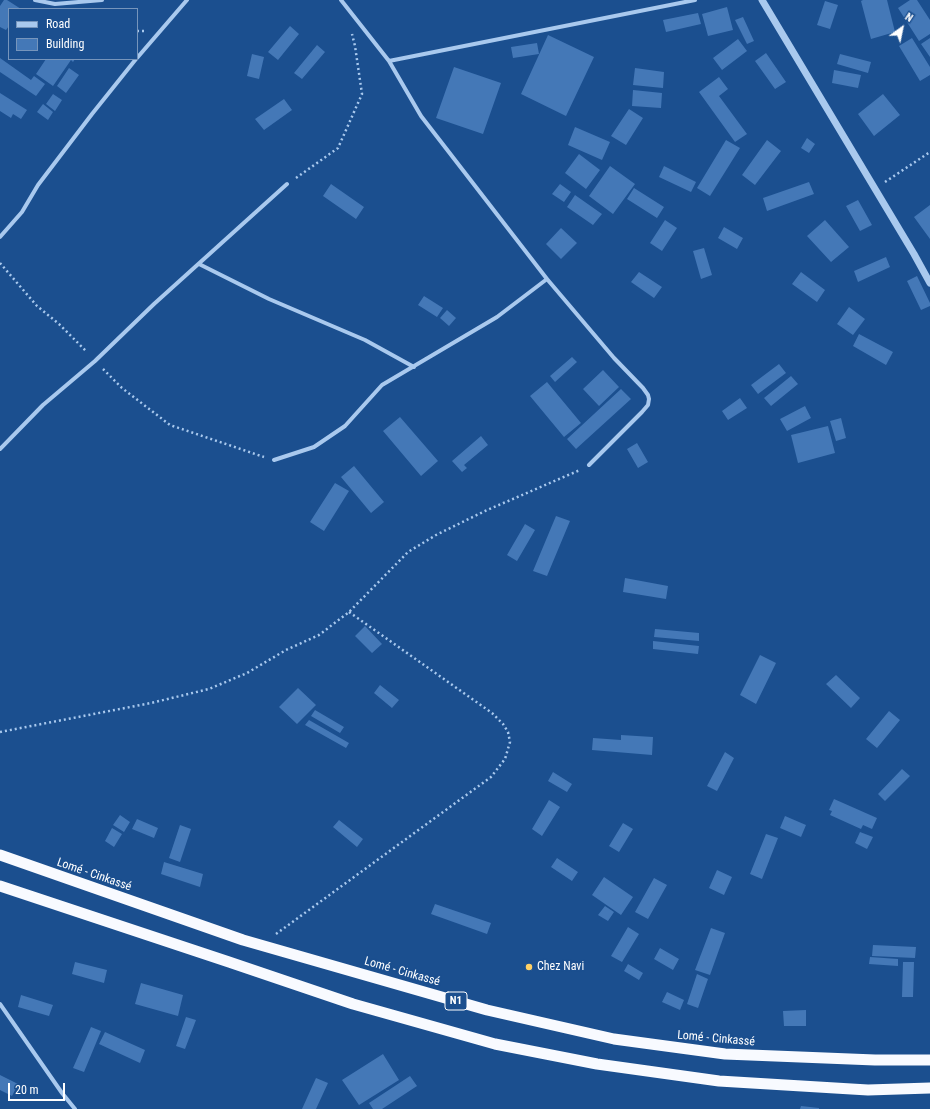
<!DOCTYPE html>
<meta charset="utf-8">
<style>
body{margin:0}
#map{position:relative;width:930px;height:1109px;overflow:hidden;background:#1b4f8f;font-family:"Roboto Condensed",sans-serif}
canvas{display:block}
.legend{position:absolute;left:8px;top:8px;width:130px;height:52px;box-sizing:border-box;background:#1b4f8f;border:1px solid #7695bc;margin:0;padding:5px 7px;list-style:none;font-size:12px;color:#fff}
.legend li{display:flex;align-items:center;gap:8px;height:20px}
.legend b{width:20px;border:1px solid #7695bc}
.north{position:absolute;left:882px;top:8px;width:40px;height:40px;-webkit-text-stroke:3px #1b4f8f;paint-order:stroke;rotate:33deg;font-size:11px;font-weight:700;line-height:16px;text-align:center;color:#fff}
.north::after{content:'';display:block;margin:auto;width:14px;height:18px;background:#fff;clip-path:polygon(50% 0,100% 100%,50% 72%,0 100%)}
.scale{position:absolute;left:8px;top:1083px;width:57px;height:18px;box-sizing:border-box;border:2px solid #fff;border-top:0;padding-left:5px;font-size:12px;line-height:14px;white-space:nowrap;color:#fff;-webkit-text-stroke:3px #1b4f8f;paint-order:stroke}
</style>
<div id="map">
<canvas width="930" height="1109"></canvas>
<ul class="legend">
<li><b style="height:5px;background:#a9c9ee"></b>Road</li>
<li><b style="height:11px;background:#4478b7"></b>Building</li>
</ul>
<div class="north">N</div>
<div class="scale">20 m</div>
</div>
<script>
const g = document.querySelector('canvas').getContext('2d');
g.lineJoin = 'round';
function fillPath(path, color) {
  g.fillStyle = color;
  g.fill(path, 'evenodd');
}
function shape(rows) {
  const path = new Path2D();
  for (const r of rows) {
    path.moveTo(r[0], r[1]);
    for (let i = 2; i < r.length; i += 2) path.lineTo(r[i], r[i + 1]);
  }
  return path;
}
function trace(path, color, width, dash) {
  g.strokeStyle = color;
  g.lineWidth = width;
  g.lineCap = dash ? 'butt' : 'round';
  g.setLineDash(dash || []);
  g.stroke(path);
}
function drawText(font, color, halo, rows, align = 'center') {
  g.font = font + ' "Roboto Condensed",sans-serif';
  g.lineWidth = 3.5;
  g.setLineDash([]);
  g.textBaseline = 'middle';
  g.strokeStyle = halo;
  g.fillStyle = color;
  for (const [text, x, y, turn = 0] of rows) {
    g.save();
    g.translate(x, y);
    g.rotate((+turn || 0) * Math.PI / 180);
    g.textAlign = isNaN(turn) ? turn : align;
    if (halo) g.strokeText(text, 0, 0);
    g.fillText(text, 0, 0);
    g.restore();
  }
}
fillPath(shape([
 [4,0,7,0,21,9,9,9,9,26,6,30,0,27,0,6],
 [863,0,887,0,895,32,871,39,861,1],
 [910,0,917,0,930,20,930,34,919,41,898,8],
 [825,1,838,5,830,29,817,25],
 [727,7,733,30,708,36,702,14],
 [698,13,701,24,666,32,663,20],
 [743,17,754,41,747,44,735,20],
 [290,26,299,34,278,60,268,52],
 [548,35,594,57,566,116,521,94],
 [912,38,930,67,930,75,920,81,899,46],
 [930,38,930,57,921,44],
 [738,39,747,51,722,70,713,58],
 [537,43,539,54,513,58,511,47],
 [317,45,325,52,302,79,294,73],
 [766,53,786,82,775,89,755,61],
 [252,54,264,57,259,79,247,76],
 [840,54,871,62,868,73,837,64],
 [0,58,31,80,34,76,45,84,36,96,0,72],
 [46,59,75,59,73,62,71,60,53,86,36,74],
 [454,67,501,83,483,134,436,118],
 [69,68,79,75,66,93,57,86],
 [635,68,664,72,663,88,633,85],
 [834,70,861,75,858,88,832,83],
 [719,77,728,89,719,96,747,134,735,142,699,92],
 [633,90,662,93,661,108,632,106],
 [0,93,27,110,21,119,13,114,11,118,0,111],
 [53,94,62,100,55,111,46,104],
 [883,94,900,115,874,136,858,114],
 [284,99,292,110,264,130,255,119],
 [43,104,53,112,48,120,37,112],
 [629,109,643,118,626,145,611,136],
 [575,127,610,142,602,160,568,145],
 [807,138,815,144,809,153,801,148],
 [726,140,740,148,710,196,697,188],
 [767,140,781,151,755,185,742,175],
 [579,154,600,170,586,189,565,173],
 [610,166,635,184,613,214,589,196],
 [664,166,696,182,691,192,659,177],
 [809,182,814,194,767,211,763,198],
 [331,184,364,207,356,219,323,196],
 [560,184,571,192,564,202,552,194],
 [634,188,664,207,657,218,627,199],
 [575,195,602,214,593,225,567,207],
 [858,200,872,225,860,231,846,206],
 [930,205,930,239,914,217],
 [665,220,677,228,662,251,650,243],
 [825,220,849,247,831,262,807,236],
 [724,227,743,238,737,249,718,238],
 [561,228,577,243,561,259,546,244],
 [704,248,712,275,701,279,693,251],
 [886,257,890,267,858,282,854,271],
 [639,272,662,287,654,298,631,282],
 [801,272,825,290,817,302,792,284],
 [917,276,930,303,930,306,921,310,907,281],
 [424,296,443,308,437,317,418,305],
 [849,307,865,319,853,335,837,324],
 [447,310,456,318,449,326,440,318],
 [859,334,893,352,886,365,853,346],
 [572,357,577,362,555,382,550,376],
 [779,364,786,373,758,394,751,385],
 [603,370,619,387,599,406,583,389],
 [791,376,798,384,771,406,764,398],
 [547,382,581,423,564,437,530,396],
 [621,389,631,399,576,449,567,439],
 [740,398,747,408,728,420,722,411],
 [805,406,811,418,787,431,780,419],
 [400,417,438,461,421,476,383,431],
 [841,418,846,438,836,441,830,421],
 [828,426,835,453,798,463,791,435],
 [481,436,488,445,464,465,467,468,462,472,452,461],
 [637,443,648,462,638,468,627,449],
 [354,466,384,502,371,513,341,477],
 [335,483,349,491,324,531,310,522],
 [556,516,570,521,547,576,533,571],
 [525,524,535,530,517,561,507,555],
 [625,578,668,586,666,599,623,592],
 [365,626,382,644,372,653,355,636],
 [655,629,699,633,699,641,654,637],
 [653,641,699,646,698,654,653,649],
 [760,655,776,663,756,704,740,695],
 [836,675,860,698,851,708,826,684],
 [380,685,399,700,392,708,374,693],
 [298,688,316,705,297,724,279,707],
 [315,710,344,727,340,733,311,716],
 [889,711,900,720,877,748,866,739],
 [309,720,349,743,346,748,305,725],
 [621,735,653,737,652,755,592,750,593,738,621,740],
 [725,752,734,758,717,791,707,786],
 [902,769,910,776,885,801,878,794],
 [553,772,572,784,567,792,548,781],
 [834,799,877,818,872,829,863,825,861,829,830,815,832,811,829,810],
 [549,800,560,807,542,836,532,829],
 [120,815,130,822,124,832,113,825],
 [785,816,806,825,801,837,780,828],
 [137,819,158,828,154,838,132,829],
 [339,820,363,839,357,847,333,827],
 [623,823,633,829,619,852,609,846],
 [180,825,191,829,180,862,169,858],
 [112,828,122,834,114,847,105,841],
 [860,832,873,837,867,849,855,843],
 [766,834,778,838,762,879,750,874],
 [557,858,578,872,572,881,551,867],
 [164,862,203,874,200,887,161,874],
 [717,870,732,877,724,895,709,888],
 [604,877,633,897,621,915,592,895],
 [654,878,667,885,648,919,635,912],
 [435,904,491,923,487,934,431,914],
 [605,906,614,912,608,921,598,915],
 [628,927,639,934,622,962,611,956],
 [711,928,725,933,710,975,695,970],
 [873,945,916,947,915,958,872,956],
 [660,948,679,959,673,970,654,959],
 [870,957,898,959,898,966,869,964],
 [75,962,107,970,104,983,72,974],
 [903,962,914,962,913,997,902,997],
 [628,964,643,973,639,980,624,971],
 [697,974,708,979,698,1008,687,1004],
 [141,983,183,995,178,1016,135,1004],
 [667,992,684,1000,680,1010,662,1002],
 [21,995,53,1005,49,1016,18,1007],
 [806,1010,806,1026,784,1026,783,1011],
 [186,1017,196,1020,185,1049,176,1046],
 [91,1027,101,1031,84,1072,73,1068],
 [105,1032,145,1050,140,1063,99,1044],
 [383,1054,399,1080,359,1105,342,1080],
 [0,1075,18,1084,12,1096,0,1090],
 [410,1076,417,1086,382,1109,373,1109,369,1103],
 [316,1078,328,1083,316,1109,302,1109],
 [801,1106,819,1108,819,1109,800,1109]
]), '#4478b7');
trace(shape([
 [137,31,144,31],
 [296,178,338,148,362,94,355,46,352,34],
 [885,182,930,152],
 [0,263,37,306,59,324,87,352],
 [103,369,122,388,170,425,264,457],
 [0,732,151,703,209,689,247,673,286,650,319,635,349,612,408,552,436,535,485,511,580,470],
 [276,934,491,777,505,759,510,742,508,732,503,724,492,713,349,612]
]), '#a9c9ee', 2.5, [2, 3]);
trace(shape([
 [35,0,55,4,102,0],
 [341,0,389,61,695,0],
 [137,58,187,0],
 [389,61,421,116,547,279,614,358,643,388,648,395,649,399,648,405,642,412,589,465],
 [0,237,22,212,38,185,92,114,136,59],
 [199,264,269,299,365,340,414,367],
 [0,449,43,405,95,361,154,304,287,184],
 [274,460,314,447,345,426,382,385,497,317,547,279],
 [0,1004,62,1093,75,1109]
]), '#a9c9ee', 4);
trace(shape([
 [762,0,914,254,930,283]
]), '#a9c9ee', 7);
trace(shape([
 [0,855,243,940,487,1010,614,1039,725,1054,875,1060,930,1060],
 [0,886,229,962,353,1004,495,1044,597,1064,719,1081,868,1090,930,1088]
]), '#f8faff', 11);
for (const [x, y, r, color] of [
 [529,967,4,"#ffd166"]
]) {
  const dot = new Path2D();
  dot.arc(x, y, r, 0, 2 * Math.PI);
  g.fillStyle = color;
  g.fill(dot);
  trace(dot, '#1b4f8f', 1.5);
}
for (const [x, y, w] of [
 [456,1001,22]
]) {
  const box = new Path2D();
  box.roundRect(x - w / 2, y - 9, w, 18, 3);
  g.fillStyle = '#1b4f8f';
  g.fill(box);
  trace(box, '#fff', 1);
}
drawText('bold 11px', '#fff', null, [
 ["N1",456,1001]
]);
drawText('12px', '#fff', '#1b4f8f', [
 ["Lomé - Cinkassé",94,875,19],
 ["Lomé - Cinkassé",402,972,16],
 ["Lomé - Cinkassé",716,1039,5]
]);
drawText('12px', '#fff', '#1b4f8f', [
 ["Chez Navi",537,967]
], 'left');
</script>
